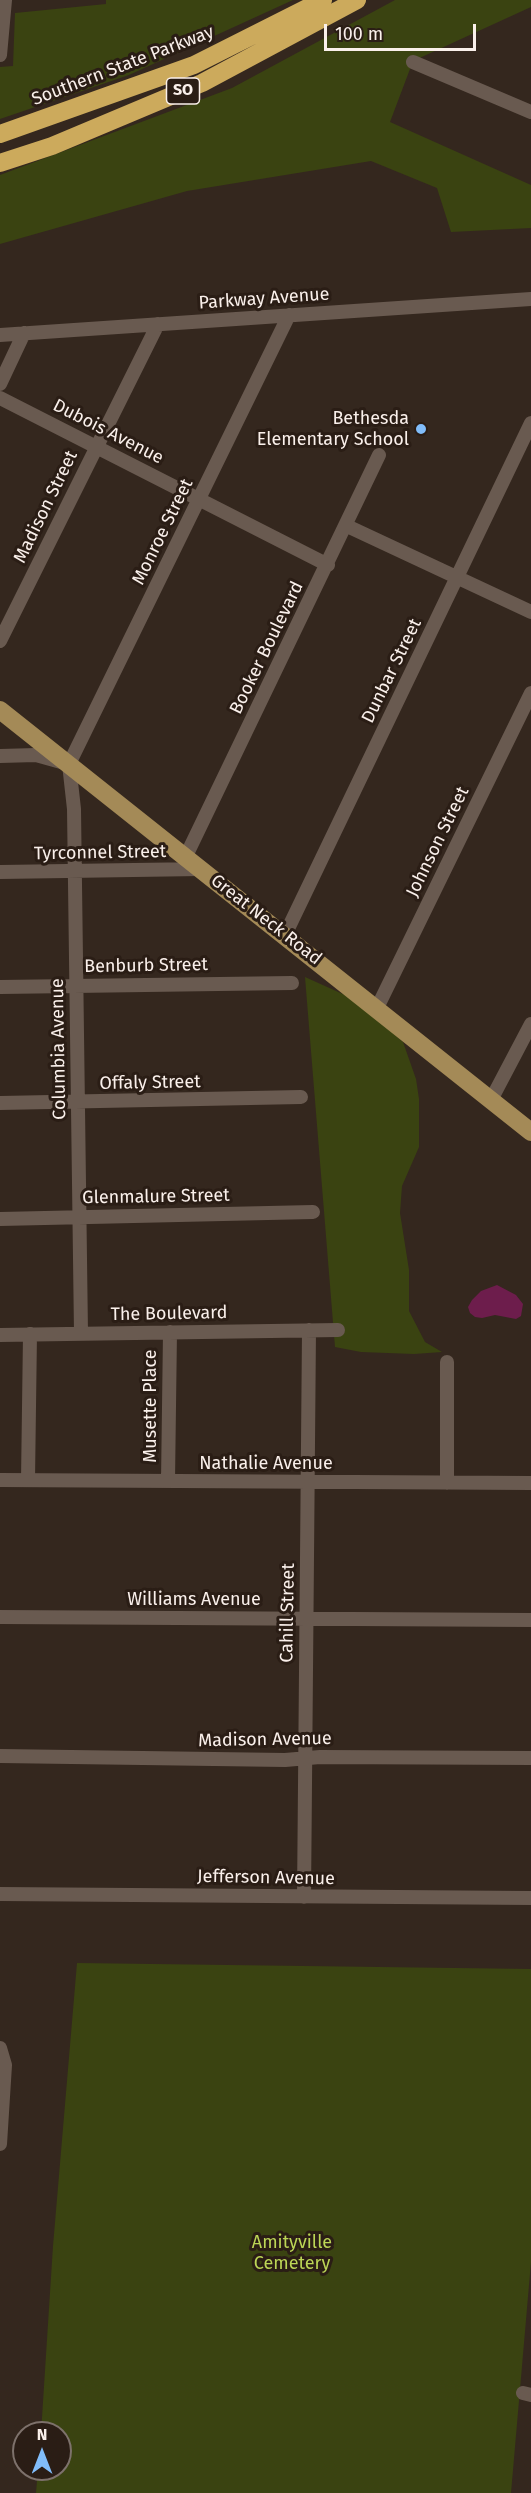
<!DOCTYPE html>
<style>
body{margin:0}
#map{position:relative;width:531px;height:2493px;overflow:hidden;background:#34271e;font-family:"Fira Sans",sans-serif}
canvas{display:block}
.north{position:absolute;left:12px;top:2421px;width:60px;height:60px;box-sizing:border-box;background:#2a1d15;border:2px solid #7d716b;border-radius:50%;rotate:0deg;font-size:16px;font-weight:700;line-height:24px;text-align:center;color:#faf0eb}
.north::after{content:'';display:block;margin:auto;width:21px;height:27px;background:#81bdfa;clip-path:polygon(50% 0,100% 100%,50% 72%,0 100%)}
.scale{position:absolute;left:324px;top:24px;width:152px;height:27px;box-sizing:border-box;border:3px solid #faf0eb;border-top:0;padding-left:8px;font-size:18px;line-height:21px;white-space:nowrap;color:#faf0eb;-webkit-text-stroke:4px #2a1d15;paint-order:stroke}
</style>
<div id="map">
<canvas width="531" height="2493"></canvas>
<div class="north">N</div>
<div class="scale">100 m</div>
</div>
<script>
const g = document.querySelector('canvas').getContext('2d');
g.lineJoin = 'round';
function fillPath(path, color) {
  g.fillStyle = color;
  g.fill(path, 'evenodd');
}
function shape(rows) {
  const path = new Path2D();
  for (const r of rows) {
    path.moveTo(r[0], r[1]);
    for (let i = 2; i < r.length; i += 2) path.lineTo(r[i], r[i + 1]);
  }
  return path;
}
function trace(path, color, width, dash) {
  g.strokeStyle = color;
  g.lineWidth = width;
  g.lineCap = dash ? 'butt' : 'round';
  g.setLineDash(dash || []);
  g.stroke(path);
}
function drawText(font, color, halo, rows, align = 'center') {
  g.font = font + ' "Fira Sans",sans-serif';
  g.lineWidth = 6;
  g.setLineDash([]);
  g.textBaseline = 'middle';
  g.strokeStyle = halo;
  g.fillStyle = color;
  for (const [text, x, y, turn = 0] of rows) {
    g.save();
    g.translate(x, y);
    g.rotate((+turn || 0) * Math.PI / 180);
    g.textAlign = isNaN(turn) ? turn : align;
    if (halo) g.strokeText(text, 0, 0);
    g.fillText(text, 0, 0);
    g.restore();
  }
}
fillPath(shape([
 [106,0,293,0,129,75,0,119,0,67,13,66,15,13,106,4],
 [395,0,531,0,531,7,413,61,390,122,531,185,531,228,451,232,437,188,371,161,187,191,0,244,0,175,232,88],
 [305,977,356,1000,403,1042,416,1079,419,1099,419,1147,402,1186,400,1213,409,1270,409,1311,425,1342,442,1352,414,1354,361,1352,335,1347],
 [77,1963,531,1969,531,2262,511,2493,36,2493,38,2469,60,2469,60,2433,41,2433,53,2246]
]), '#3a4311');
fillPath(shape([
 [497,1285,516,1295,523,1304,521,1316,516,1319,495,1315,482,1318,475,1317,470,1313,468,1307,472,1300,481,1291]
]), '#6d1d4c');
trace(shape([
 [0,55,5,0],
 [413,62,531,112],
 [0,335,531,299],
 [0,384,24,333],
 [0,398,328,565],
 [347,526,531,612],
 [0,641,158,324],
 [0,756,36,755,61,762],
 [69,764,74,809,81,1333],
 [69,764,289,315],
 [186,856,379,455],
 [0,872,201,869],
 [285,935,531,423],
 [0,987,292,983],
 [377,1008,531,693],
 [491,1100,531,1024],
 [0,1103,301,1097],
 [0,1219,313,1212],
 [0,1335,338,1330],
 [0,1480,531,1483],
 [28,1480,30,1334],
 [168,1481,170,1332],
 [447,1483,447,1362],
 [0,1617,531,1620],
 [0,1756,285,1760,320,1757,531,1758],
 [0,1894,531,1898],
 [304,1897,309,1330],
 [0,2048,5,2065,0,2144],
 [523,2393,531,2395]
]), '#695a50', 14);
trace(shape([
 [0,710,531,1132]
]), '#a48a57', 18);
trace(shape([
 [0,134,194,65,323,0],
 [0,163,52,146,202,83,357,0]
]), '#ccaa5c', 18);
for (const [x, y, r, color] of [
 [421,429,6,"#81bdfa"]
]) {
  const dot = new Path2D();
  dot.arc(x, y, r, 0, 2 * Math.PI);
  g.fillStyle = color;
  g.fill(dot);
  trace(dot, '#2a1d15', 2);
}
for (const [x, y, w] of [
 [183,91,33]
]) {
  const box = new Path2D();
  box.roundRect(x - w / 2, y - 13, w, 26, 4.5);
  g.fillStyle = '#2a1d15';
  g.fill(box);
  trace(box, '#faf0eb', 1.5);
}
drawText('bold 16px', '#faf0eb', null, [
 ["SO",183,91]
]);
drawText('18px', '#faf0eb', '#2a1d15', [
 ["Southern State Parkway",123,66,-21],
 ["Parkway Avenue",264,299,-4],
 ["Dubois Avenue",108,432,27],
 ["Madison Street",46,507,-64],
 ["Monroe Street",163,532,-64],
 ["Booker Boulevard",267,648,-64],
 ["Dunbar Street",392,671,-64],
 ["Johnson Street",438,842,-64],
 ["Tyrconnel Street",100,853,-1],
 ["Great Neck Road",266,920,38],
 ["Benburb Street",146,966,-1],
 ["Columbia Avenue",59,1049,-91],
 ["Offaly Street",150,1083,-1],
 ["Glenmalure Street",156,1197,-1],
 ["The Boulevard",169,1314,-1],
 ["Musette Place",151,1406,-90],
 ["Nathalie Avenue",266,1464],
 ["Williams Avenue",194,1600],
 ["Cahill Street",288,1613,-89],
 ["Madison Avenue",265,1740,-1],
 ["Jefferson Avenue",266,1878,1]
]);
drawText('18px', '#faf0eb', '#2a1d15', [
 ["Bethesda",409,419],
 ["Elementary School",409,440]
], 'right');
drawText('18px', '#bcd556', '#2a1d15', [
 ["Amityville",292,2243],
 ["Cemetery",292,2264]
]);
</script>
